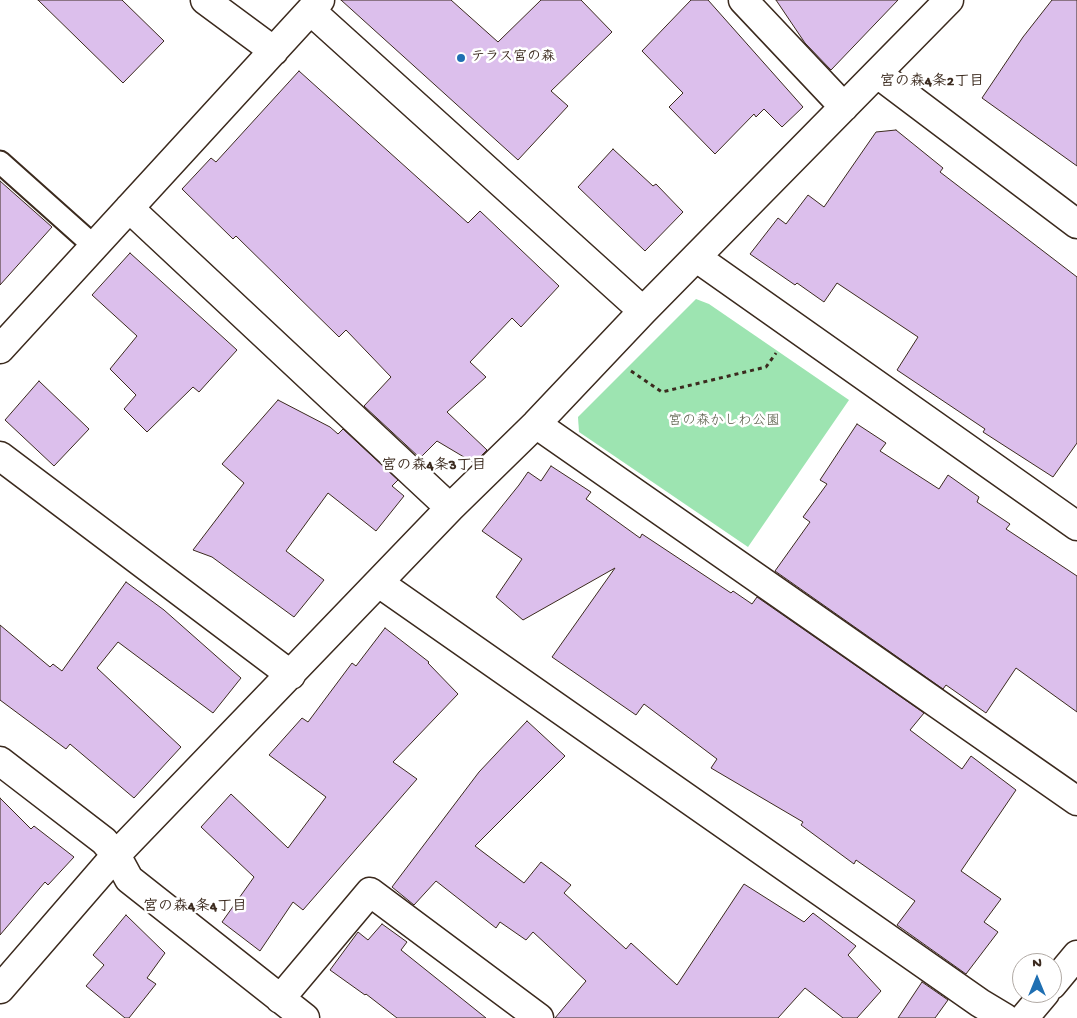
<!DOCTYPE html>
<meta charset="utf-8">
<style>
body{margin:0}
#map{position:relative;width:1077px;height:1018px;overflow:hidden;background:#fff;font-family:"Gochi Hand",sans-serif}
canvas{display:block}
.north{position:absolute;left:1012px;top:953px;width:50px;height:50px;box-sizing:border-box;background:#fff;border:1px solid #b1aaa5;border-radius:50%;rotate:0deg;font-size:14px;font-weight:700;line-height:20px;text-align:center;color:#3b2a1e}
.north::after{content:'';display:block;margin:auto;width:18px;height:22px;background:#1f6fb2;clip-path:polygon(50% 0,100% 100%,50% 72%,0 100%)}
</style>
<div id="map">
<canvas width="1077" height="1018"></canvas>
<div class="north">N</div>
</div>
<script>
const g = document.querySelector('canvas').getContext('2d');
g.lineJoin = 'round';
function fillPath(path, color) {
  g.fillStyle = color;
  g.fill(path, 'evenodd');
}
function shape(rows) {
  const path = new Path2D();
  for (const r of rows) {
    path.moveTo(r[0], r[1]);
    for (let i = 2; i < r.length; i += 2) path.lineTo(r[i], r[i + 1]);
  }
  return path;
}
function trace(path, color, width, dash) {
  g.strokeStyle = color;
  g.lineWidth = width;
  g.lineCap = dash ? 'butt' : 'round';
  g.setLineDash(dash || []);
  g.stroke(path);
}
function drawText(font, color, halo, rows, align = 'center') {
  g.font = font + ' "Gochi Hand","Klee One",sans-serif';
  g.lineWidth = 5;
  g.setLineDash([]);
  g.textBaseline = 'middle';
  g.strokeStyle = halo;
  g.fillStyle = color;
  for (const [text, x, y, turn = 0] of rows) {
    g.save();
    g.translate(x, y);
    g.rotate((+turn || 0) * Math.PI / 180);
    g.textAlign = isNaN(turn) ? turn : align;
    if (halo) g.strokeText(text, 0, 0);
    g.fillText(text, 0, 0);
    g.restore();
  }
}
fillPath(shape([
 [696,299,709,304,849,400,748,547,579,432,578,417]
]), '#9de4b1');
const building = shape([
 [38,0,122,0,164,41,123,83,38,0],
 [341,0,451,0,498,42,541,0,581,0,612,32,551,91,568,106,518,160,341,0],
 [691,0,708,0,803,107,782,127,764,109,756,117,754,114,715,154,669,107,683,93,642,51,691,0],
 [776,0,898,0,831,70,805,43,776,0],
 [1052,0,1077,0,1077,166,982,98,1023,37,1052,0],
 [299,71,468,223,480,211,559,286,521,327,512,318,470,362,486,377,447,412,487,450,474,463,437,441,420,458,364,406,391,377,346,330,339,337,236,236,233,239,182,189,211,158,216,162,299,71],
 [896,130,943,168,940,172,1077,277,1077,443,1053,477,983,432,985,429,897,370,918,337,837,283,824,302,797,283,795,285,750,254,778,218,786,224,808,195,824,207,876,132,896,130],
 [613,149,653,186,656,184,683,212,645,251,578,187,613,149],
 [0,181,52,227,0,285,0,181],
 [130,253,237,350,199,392,193,387,147,432,124,409,136,395,110,369,137,336,92,295,130,253],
 [39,381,89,429,54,466,5,420,39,381],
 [278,400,330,427,338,434,343,429,398,480,392,486,404,496,376,531,328,493,286,551,324,580,294,617,212,557,193,550,244,483,222,464,278,400],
 [857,424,886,443,880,451,939,489,948,475,979,497,977,502,1010,524,1006,529,1077,576,1077,712,1016,668,986,713,946,685,943,689,775,571,810,522,803,517,827,484,820,480,857,424],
 [551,466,591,492,586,499,640,538,642,534,731,593,733,591,752,604,757,597,924,713,910,730,962,769,971,756,1016,790,961,871,1001,899,984,922,998,932,966,974,897,925,915,901,856,860,854,864,801,825,803,822,711,768,717,759,644,704,636,715,552,657,615,568,523,620,496,597,522,559,482,531,519,485,528,472,541,481,551,466],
 [126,582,164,610,241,678,213,713,118,642,97,668,181,747,134,798,70,744,66,749,0,700,0,625,50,667,53,664,62,671,126,582],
 [385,628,429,662,428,663,458,694,393,762,417,779,303,910,293,902,260,951,222,922,254,877,201,827,231,794,288,848,326,797,269,755,302,718,308,722,352,663,356,666,385,628],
 [527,721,565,756,475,846,524,883,541,862,571,885,564,893,626,949,631,943,677,985,744,884,804,922,813,913,856,946,848,955,881,991,857,1018,843,1018,805,988,778,1018,555,1018,586,981,533,932,526,940,500,922,496,928,436,881,414,905,392,887,479,772,527,721],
 [0,798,31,829,34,826,74,857,48,885,45,882,0,935,0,798],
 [126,915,165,953,147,978,156,984,129,1018,125,1018,86,986,104,965,93,955,126,915],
 [382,924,407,942,401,950,486,1018,397,1018,366,994,365,995,330,970,358,932,368,940,382,924],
 [922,982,948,1000,935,1018,898,1018,922,982]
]);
fillPath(building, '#dcbfec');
trace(building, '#3b2a1e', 1);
const lane = shape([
 [0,162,94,246]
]);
const street = shape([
 [205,0,274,51],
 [743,0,844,107],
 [311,11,643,311],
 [878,74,1077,224],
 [129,208,450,508],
 [697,258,1077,526],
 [0,349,320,0],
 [536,424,1077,801],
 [0,456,291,675],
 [379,583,980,1003,1005,1018],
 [0,761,104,841,116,855,129,879,305,1018],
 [0,989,116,855,450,508,536,424,643,311,949,0],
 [280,999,370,892,539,1018]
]);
const primary = shape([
 [1052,985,1077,955],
 [1024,1018,1045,993]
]);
trace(lane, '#3b2a1e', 25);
trace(street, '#3b2a1e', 31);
trace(primary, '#3b2a1e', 31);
trace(shape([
 [631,371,662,392,766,367,776,353]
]), '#3b2a1e', 3, [4, 4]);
trace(lane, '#fff', 21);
trace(street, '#fff', 28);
trace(primary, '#fff', 28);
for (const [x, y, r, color] of [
 [461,58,5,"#1f6fb2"]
]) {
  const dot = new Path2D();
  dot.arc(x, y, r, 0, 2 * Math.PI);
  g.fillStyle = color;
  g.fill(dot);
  trace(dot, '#fff', 2);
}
drawText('bold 14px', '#3b2a1e', '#fff', [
 ["テラス宮の森",471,58]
], 'left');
drawText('14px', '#545843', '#fff', [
 ["宮の森かしわ公園",724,422]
]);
drawText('bold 15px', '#3b2a1e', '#fff', [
 ["宮の森4条2丁目",932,83],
 ["宮の森4条3丁目",434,467],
 ["宮の森4条4丁目",195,908]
]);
</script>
